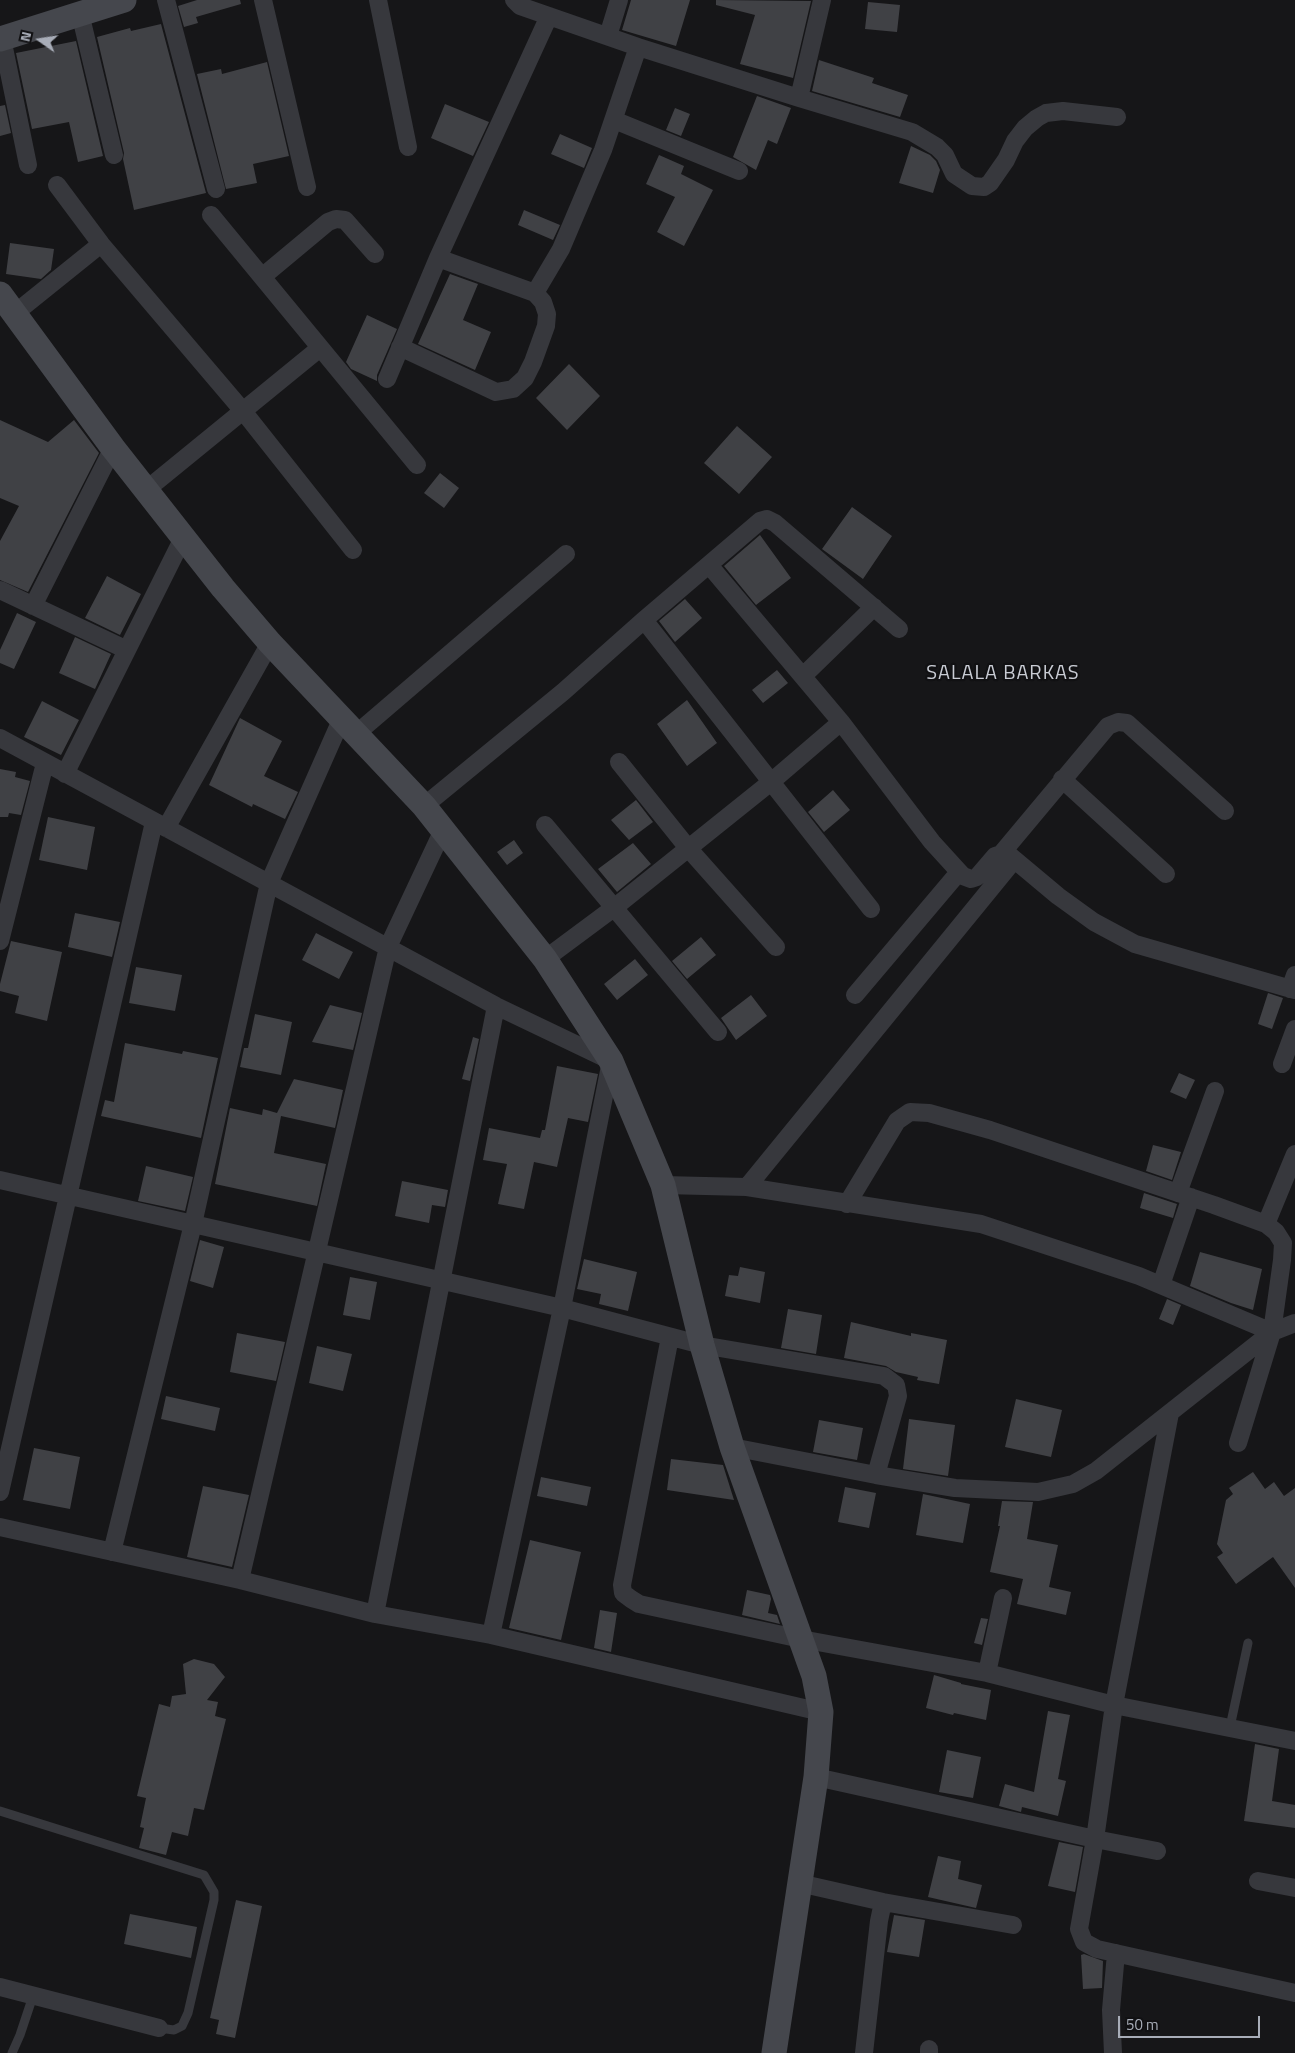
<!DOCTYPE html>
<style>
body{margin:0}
#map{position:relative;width:1295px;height:2053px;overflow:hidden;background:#161618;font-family:"Titillium Web",sans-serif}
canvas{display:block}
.north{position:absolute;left:15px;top:15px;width:50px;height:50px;-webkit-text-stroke:4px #111113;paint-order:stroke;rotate:283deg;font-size:14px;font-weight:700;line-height:20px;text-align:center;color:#a8adb8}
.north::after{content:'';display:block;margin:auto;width:18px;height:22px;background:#a8adb8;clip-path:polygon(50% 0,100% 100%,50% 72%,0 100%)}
.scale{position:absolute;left:1118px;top:2016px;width:142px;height:22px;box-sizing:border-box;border:2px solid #a8adb8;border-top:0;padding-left:6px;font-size:15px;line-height:18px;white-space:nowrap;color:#a8adb8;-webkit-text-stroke:4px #111113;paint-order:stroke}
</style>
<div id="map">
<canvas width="1295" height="2053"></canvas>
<div class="north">N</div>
<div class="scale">50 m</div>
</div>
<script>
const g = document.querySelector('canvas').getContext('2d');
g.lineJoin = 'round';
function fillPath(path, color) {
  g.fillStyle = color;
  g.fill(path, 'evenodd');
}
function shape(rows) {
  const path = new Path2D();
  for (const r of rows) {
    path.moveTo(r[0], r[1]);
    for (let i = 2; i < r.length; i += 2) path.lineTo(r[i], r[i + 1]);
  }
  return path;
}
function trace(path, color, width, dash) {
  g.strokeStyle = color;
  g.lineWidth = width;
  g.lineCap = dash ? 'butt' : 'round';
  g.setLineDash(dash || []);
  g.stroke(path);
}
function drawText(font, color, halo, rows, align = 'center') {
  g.font = font + ' "Titillium Web",sans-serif';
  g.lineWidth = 4.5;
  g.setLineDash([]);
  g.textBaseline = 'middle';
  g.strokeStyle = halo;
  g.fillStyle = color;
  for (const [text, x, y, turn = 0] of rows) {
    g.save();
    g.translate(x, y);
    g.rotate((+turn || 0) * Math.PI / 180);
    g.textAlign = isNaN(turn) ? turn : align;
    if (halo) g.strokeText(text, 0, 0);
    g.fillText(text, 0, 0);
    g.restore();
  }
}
fillPath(shape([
 [197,0,240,0,241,4,196,17,198,23,184,27,178,6],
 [631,0,690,0,676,46,622,30],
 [716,0,811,1,793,78,740,64,755,15,716,5],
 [868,2,900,5,897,32,865,29],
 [161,24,206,193,134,210,123,159,124,153,97,37,130,28,131,31],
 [76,41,103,156,78,162,69,122,32,129,16,53],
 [819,60,874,78,872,83,908,95,900,117,812,91],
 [267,62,289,156,253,164,257,183,226,189,197,74,221,69,222,74],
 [757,96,791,108,777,144,768,140,756,170,733,157],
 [445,104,489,122,473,156,431,138],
 [5,105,11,133,0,136,0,106],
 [675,108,690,114,681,136,666,130],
 [560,134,592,148,584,168,551,154],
 [911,146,930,155,936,161,940,170,933,193,899,183],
 [659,155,684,166,681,174,713,190,684,246,657,232,675,197,646,184],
 [524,210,560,225,553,240,518,225],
 [10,243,54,249,51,270,41,279,6,274],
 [450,274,478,284,463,320,491,332,475,370,418,344],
 [367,315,397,329,377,375,377,381,351,369,346,362],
 [569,364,600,396,567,430,536,398],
 [0,420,48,442,74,420,99,453,28,592,0,580,0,541,19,506,0,498],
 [737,426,772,457,739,494,704,463],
 [440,473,459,488,444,508,424,493],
 [852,507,892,536,863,579,822,549],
 [760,535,791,578,756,605,724,566],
 [107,576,141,594,120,635,85,618],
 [685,599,702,618,675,642,659,621],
 [17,613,36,622,14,669,0,663,0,650],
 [75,637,111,654,95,689,59,673],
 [777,670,788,683,763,703,752,690],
 [687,700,717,743,687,766,657,724],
 [42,701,79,720,61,755,24,737],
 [240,718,282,741,264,776,298,792,285,819,253,804,252,807,209,785],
 [0,769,16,772,15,777,30,781,21,815,9,813,8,817,0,817],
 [833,790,850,810,824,832,808,812],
 [636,800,653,822,629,840,611,820],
 [48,817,95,827,87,870,39,860],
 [514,840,523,853,507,865,497,852],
 [633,843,651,864,617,892,598,869],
 [75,913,120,922,112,957,68,947],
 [316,933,353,952,339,979,302,960],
 [701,937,716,955,687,979,672,961],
 [11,941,62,952,47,1021,15,1013,19,996,0,991,0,984],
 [635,959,648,975,617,1000,604,984],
 [136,967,182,975,175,1011,129,1003],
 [1268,993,1283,998,1272,1029,1258,1024],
 [751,995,767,1016,736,1040,721,1018],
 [330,1005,362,1013,353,1050,312,1042],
 [255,1014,292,1022,281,1075,240,1067,244,1048,248,1048],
 [473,1037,479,1039,470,1081,462,1079],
 [125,1043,182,1054,183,1051,218,1058,201,1138,101,1116,105,1100,114,1102],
 [557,1066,598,1074,588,1122,568,1118,557,1167,534,1162,524,1209,498,1204,507,1164,483,1160,489,1128,540,1138,542,1130,545,1130],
 [1179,1073,1195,1080,1186,1099,1170,1092],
 [294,1079,343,1090,335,1128,281,1116,274,1153,326,1164,317,1206,215,1184,230,1108,262,1115,263,1109,277,1113],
 [1153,1145,1181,1152,1172,1180,1146,1171],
 [146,1166,193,1177,185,1211,138,1201],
 [402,1181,448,1190,445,1207,432,1205,429,1223,395,1216],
 [1144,1193,1177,1204,1173,1218,1140,1208],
 [200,1240,224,1247,213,1288,190,1281],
 [1200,1252,1262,1269,1253,1310,1231,1303,1190,1286],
 [584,1259,637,1272,628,1311,599,1304,601,1294,577,1289],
 [740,1267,765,1272,760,1303,725,1296,729,1275,738,1276],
 [350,1277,377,1282,370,1320,343,1315],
 [1167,1299,1181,1305,1173,1325,1159,1319],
 [788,1309,822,1315,816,1354,781,1348],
 [851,1322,911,1336,911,1333,947,1340,939,1384,917,1380,918,1377,896,1372,886,1366,844,1358],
 [237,1333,285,1342,276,1381,230,1372],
 [317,1346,352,1354,343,1391,309,1383],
 [166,1396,220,1408,215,1431,161,1419],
 [1016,1399,1062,1410,1051,1457,1005,1447],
 [909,1419,955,1425,948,1476,903,1469],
 [819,1420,863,1428,857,1460,813,1452],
 [34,1448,80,1457,70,1509,23,1500],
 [671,1459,723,1465,734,1500,667,1490],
 [1253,1472,1265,1489,1274,1482,1284,1496,1295,1488,1295,1588,1273,1557,1236,1584,1217,1557,1223,1553,1217,1544,1226,1500,1233,1494,1229,1488],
 [541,1477,591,1487,587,1506,537,1496],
 [203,1486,249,1495,232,1567,187,1557],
 [845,1487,876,1493,869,1528,838,1522],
 [923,1494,970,1504,963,1543,916,1535],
 [1002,1501,1033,1502,1027,1539,1058,1545,1049,1587,1071,1592,1066,1615,1017,1604,1023,1579,990,1572,1000,1526,998,1526],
 [530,1540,581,1552,561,1640,509,1628],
 [747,1590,770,1595,771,1599,768,1613,777,1615,780,1624,742,1615],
 [600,1610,617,1613,611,1652,594,1648],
 [981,1618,988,1619,982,1645,974,1643],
 [194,1659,214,1664,225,1677,207,1700,218,1702,215,1716,226,1719,204,1810,194,1808,188,1836,172,1832,166,1855,139,1848,144,1828,140,1827,146,1798,137,1796,159,1704,170,1707,172,1696,186,1694,183,1664],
 [934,1675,961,1683,961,1684,991,1690,986,1720,954,1713,953,1715,926,1708],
 [1048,1711,1070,1715,1058,1779,1066,1781,1058,1816,1022,1807,1021,1812,999,1806,1005,1784,1034,1792],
 [1255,1744,1279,1749,1272,1801,1295,1805,1295,1828,1244,1821],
 [947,1750,981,1757,973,1798,939,1792],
 [1059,1842,1083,1847,1075,1892,1048,1886],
 [938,1856,961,1861,958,1879,982,1885,976,1908,928,1897],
 [236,1900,262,1906,235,2038,216,2034,219,2020,210,2018],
 [130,1914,197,1927,191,1958,124,1944],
 [894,1915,925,1920,919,1957,887,1952],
 [1084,1954,1103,1961,1102,1988,1083,1989,1081,1955]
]), '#404145');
trace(shape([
 [1230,1727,1248,1643],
 [0,1811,204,1875,214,1892,214,1900,188,2013,182,2026,174,2030,159,2028],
 [12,2053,20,2035,33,1996]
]), '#37383d', 9);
trace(shape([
 [166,0,216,189],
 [263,0,307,187],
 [378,0,408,147],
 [514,0,520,6,638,47,799,98,912,132,937,147,945,155,954,174,972,186,984,187,990,183,1006,160,1015,141,1025,128,1037,118,1046,113,1063,111,1117,117],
 [80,13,114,155],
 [608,36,619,0],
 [2,38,28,165],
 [799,98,822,0],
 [614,120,739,171],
 [57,185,101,244,243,411,353,550],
 [211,215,417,465],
 [262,277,328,222,336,219,345,220,375,254],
 [535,293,561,249,603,150,638,47],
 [14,314,101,244],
 [400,347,496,392,513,389,525,378,533,362,546,326,547,314,543,302,535,293,438,258],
 [387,379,438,258,549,16],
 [146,490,320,348],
 [709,565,841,722,932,842,963,876,971,879,977,877,995,856,1001,854,1009,855,1058,896,1094,922,1135,944,1295,990],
 [0,590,127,650],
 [33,606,113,448],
 [644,620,871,909],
 [803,676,874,607],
 [356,734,566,554],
 [0,738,496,1006,611,1061,562,1308,491,1635],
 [619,762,688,848,776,947],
 [65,774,183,538],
 [1062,779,1166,874],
 [424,806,563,692,644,620,760,521,767,519,775,523,899,629],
 [545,825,718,1032],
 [166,828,270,643],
 [1001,854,1108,726,1118,722,1127,723,1225,811],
 [0,941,45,763],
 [545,959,615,907,771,782,841,722],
 [1290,989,1295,975],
 [855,995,959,872],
 [1282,1064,1295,1029],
 [0,1180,562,1308,702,1345,884,1376,896,1385,898,1396,876,1475],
 [663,1185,747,1187,981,1224,1139,1276,1272,1332],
 [747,1187,1014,860],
 [1178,1193,1215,1091],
 [847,1204,897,1121,910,1112,929,1113,990,1130,1214,1205,1266,1224,1276,1232,1283,1243,1282,1260,1272,1332,1238,1443],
 [1266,1224,1295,1154],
 [1161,1285,1191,1197],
 [670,1337,622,1585,623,1593,631,1599,639,1604,801,1639,987,1673,1114,1705,1295,1741],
 [1170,1413,1114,1705,1095,1839,1079,1929,1084,1942,1097,1949,1295,1993],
 [732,1447,876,1475,955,1488,1038,1492,1073,1484,1096,1471,1272,1332,1295,1323],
 [0,1492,154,822],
 [0,1527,240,1580,375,1614,491,1635,821,1712],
 [112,1552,193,1224,269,883,342,718],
 [240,1580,388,947,443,830],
 [375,1614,496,1006],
 [987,1673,1003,1598],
 [816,1777,1095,1839,1157,1851],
 [1258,1881,1295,1888],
 [799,1883,883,1902,1013,1925],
 [0,1987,159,2028],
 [929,2049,929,2053],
 [864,2053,879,1921,883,1902],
 [1113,2053,1111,2010,1116,1953]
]), '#37383d', 18);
trace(shape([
 [0,39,124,0],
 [0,294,113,448,223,588,270,643,424,806,545,959,611,1061,663,1185,702,1345,732,1447,814,1676,821,1712,816,1777,774,2053]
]), '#45474d', 25);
g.letterSpacing = '1px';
drawText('20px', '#c9ccd4', '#111113', [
 ["SALALA BARKAS",1003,674]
]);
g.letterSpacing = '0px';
</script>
